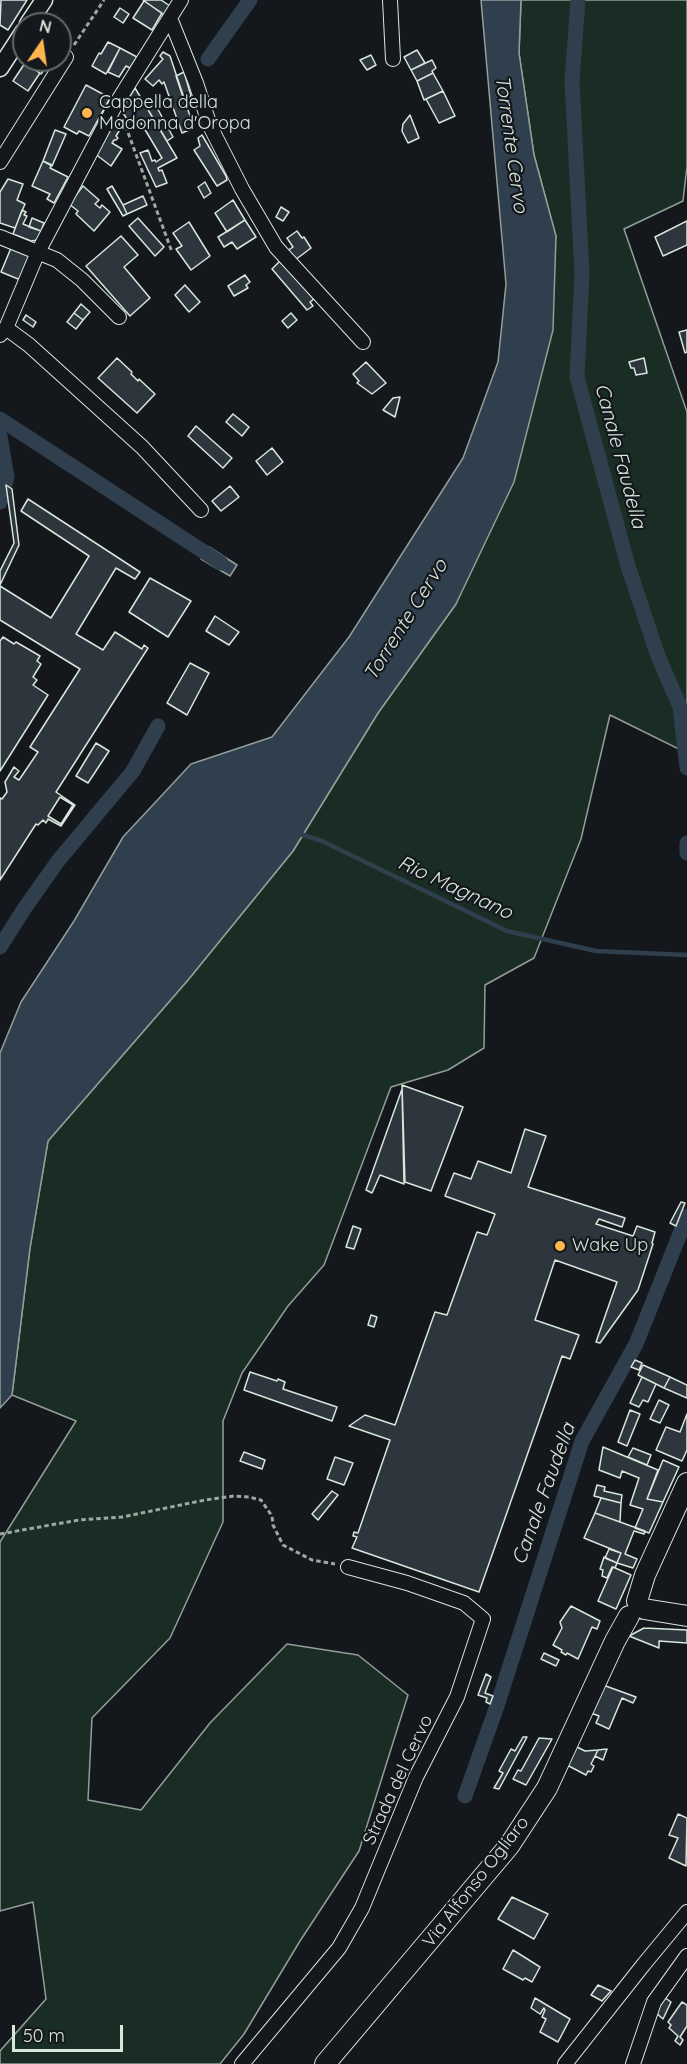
<!DOCTYPE html>
<style>
body{margin:0}
#map{position:relative;width:687px;height:2064px;overflow:hidden;background:#14181c;font-family:Quicksand,sans-serif}
canvas{display:block}
.north{position:absolute;left:12px;top:12px;width:60px;height:60px;box-sizing:border-box;background:#14181c;border:2px solid #626a69;border-radius:50%;rotate:13deg;font-size:16px;font-weight:700;line-height:24px;text-align:center;color:#d8e6dc}
.north::after{content:'';display:block;margin:auto;width:21px;height:27px;background:#ffb74d;clip-path:polygon(50% 0,100% 100%,50% 72%,0 100%)}
.scale{position:absolute;left:12px;top:2025px;width:111px;height:27px;box-sizing:border-box;border:3px solid #d8e6dc;border-top:0;padding-left:8px;font-size:18px;line-height:21px;white-space:nowrap;color:#d8e6dc;-webkit-text-stroke:4px #14181c;paint-order:stroke}
</style>
<div id="map">
<canvas width="687" height="2064"></canvas>
<div class="north">N</div>
<div class="scale">50 m</div>
</div>
<script>
const g = document.querySelector('canvas').getContext('2d');
g.lineJoin = 'round';
function fillPath(path, color) {
  g.fillStyle = color;
  g.fill(path, 'evenodd');
}
function shape(rows) {
  const path = new Path2D();
  for (const r of rows) {
    path.moveTo(r[0], r[1]);
    for (let i = 2; i < r.length; i += 2) path.lineTo(r[i], r[i + 1]);
  }
  return path;
}
function trace(path, color, width, dash) {
  g.strokeStyle = color;
  g.lineWidth = width;
  g.lineCap = dash ? 'butt' : 'round';
  g.setLineDash(dash || []);
  g.stroke(path);
}
function drawText(font, color, halo, rows, align = 'center') {
  g.font = font + ' Quicksand,sans-serif';
  g.lineWidth = 4.5;
  g.setLineDash([]);
  g.textBaseline = 'middle';
  g.strokeStyle = halo;
  g.fillStyle = color;
  for (const [text, x, y, turn = 0] of rows) {
    g.save();
    g.translate(x, y);
    g.rotate((+turn || 0) * Math.PI / 180);
    g.textAlign = isNaN(turn) ? turn : align;
    if (halo) g.strokeText(text, 0, 0);
    g.fillText(text, 0, 0);
    g.restore();
  }
}
const green = shape([
 [521,0,687,0,687,166,683,201,624,229,687,412,687,753,610,715,581,839,534,958,485,985,484,1048,448,1070,391,1087,324,1265,288,1306,242,1373,223,1421,223,1522,170,1638,92,1718,88,1800,141,1810,210,1723,287,1644,358,1655,408,1695,359,1851,300,1941,244,2034,220,2064,0,2064,0,2051,46,1999,33,1902,0,1911,0,1542,76,1421,12,1395,30,1248,48,1141,188,980,293,851,378,713,456,604,556,237,534,155,519,53,521,0]
]);
fillPath(green, '#1a2d24');
trace(green, '#939e99', 1.5);
const water = shape([
 [481,0,521,0,519,53,534,155,556,236,553,330,514,482,456,604,378,713,293,851,188,980,48,1141,30,1248,12,1395,0,1408,0,1053,21,1002,74,921,123,837,191,764,272,737,349,637,463,458,498,362,506,284,481,0],
 [209,547,237,565,230,576,201,559,209,547]
]);
fillPath(water, '#2f3f4d');
trace(water, '#939e99', 1.5);
trace(shape([
 [300,834,322,841,507,931,596,951,687,955]
]), '#2f3f4d', 4.5);
trace(shape([
 [578,0,572,81,582,274,577,377,628,566,658,656,680,707,687,768],
 [208,59,250,0],
 [0,419,221,563],
 [0,436,7,477,0,502],
 [687,843,687,853],
 [0,947,24,909,58,861,133,771,158,726],
 [465,1796,497,1706,582,1441,636,1344,687,1216]
]), '#2f3f4d', 15);
const building = shape([
 [1,0,27,0,8,30,0,25,1,0],
 [143,0,161,0,170,6,164,15,143,0],
 [144,1,162,13,152,30,133,18,144,1],
 [120,8,129,14,123,23,114,17,120,8],
 [108,42,120,48,106,74,92,66,99,53,101,54,108,42],
 [120,48,137,57,130,68,126,66,119,77,108,72,120,48],
 [417,50,425,63,411,70,404,57,417,50],
 [163,52,170,56,194,128,182,133,164,82,162,84,159,80,153,86,145,79,163,59,160,56,163,52],
 [371,55,376,65,367,70,360,60,371,55],
 [24,59,24,60,51,60,41,74,23,61,24,59],
 [432,60,436,68,432,71,433,73,417,81,411,70,432,60],
 [25,63,40,73,28,91,13,81,25,63],
 [184,72,191,96,184,100,176,76,184,72],
 [433,73,443,91,424,100,417,81,433,73],
 [86,85,110,98,89,136,79,131,77,134,64,127,86,85],
 [135,88,177,158,158,168,159,171,162,170,167,183,156,187,140,153,148,150,152,161,155,160,156,162,162,158,141,123,136,125,133,120,129,122,121,110,135,88],
 [443,91,455,116,439,123,426,99,443,91],
 [155,104,173,137,167,141,147,108,155,104],
 [115,115,121,128,116,136,118,138,116,140,114,140,112,143,122,149,111,166,94,153,115,115],
 [410,115,419,138,408,143,402,131,403,124,410,115],
 [55,130,66,134,52,166,43,161,55,130],
 [202,135,226,176,227,180,217,186,194,150,200,146,198,138,202,135],
 [43,161,52,165,50,168,68,177,54,203,47,199,50,194,32,186,43,161],
 [8,179,23,184,17,200,25,204,15,228,0,223,0,192,8,179],
 [205,182,211,193,204,198,198,187,205,182],
 [83,186,99,200,95,204,100,208,102,205,110,212,94,231,76,214,78,211,69,204,83,186],
 [112,186,123,205,127,214,123,216,107,189,112,186],
 [143,196,147,205,127,214,123,205,143,196],
 [233,200,245,220,227,232,215,213,233,200],
 [281,207,289,212,283,221,276,217,281,207],
 [22,210,26,212,24,215,27,216,23,224,41,231,38,240,31,241,13,234,22,210],
 [32,218,44,223,41,231,29,227,32,218],
 [138,218,164,247,155,256,129,226,138,218],
 [245,220,256,237,237,249,232,242,224,247,218,237,245,220],
 [687,221,687,245,663,256,655,237,687,221],
 [189,222,210,256,191,270,176,249,182,246,173,233,189,222],
 [297,231,302,238,304,237,311,248,291,263,284,253,293,247,287,238,297,231],
 [121,236,138,255,124,267,150,298,130,316,86,266,121,236],
 [11,248,32,257,23,281,1,272,11,248],
 [280,261,314,299,310,302,313,306,307,310,272,269,280,261],
 [245,275,250,282,246,285,248,288,234,296,228,286,245,275],
 [185,285,200,302,189,312,175,295,185,285],
 [81,304,90,312,83,320,74,313,81,304],
 [74,313,83,320,76,329,67,322,74,313],
 [291,313,297,320,288,328,282,321,291,313],
 [26,315,36,322,33,327,23,320,26,315],
 [687,330,687,352,685,353,679,332,687,330],
 [117,358,132,372,131,374,138,381,139,379,155,394,137,413,98,378,117,358],
 [644,358,647,373,636,375,634,368,631,368,629,362,644,358],
 [366,362,386,383,372,394,357,383,359,381,353,374,366,362],
 [400,397,395,417,383,410,393,398,400,397],
 [233,414,249,427,242,436,226,422,233,414],
 [196,426,232,458,223,468,188,436,196,426],
 [272,448,283,462,267,475,256,461,272,448],
 [6,485,12,489,19,545,0,585,0,571,14,543,6,485],
 [230,486,239,497,221,511,212,501,230,486],
 [28,499,140,572,135,579,116,568,76,634,103,650,115,632,142,649,144,645,148,648,56,792,75,805,61,826,48,819,46,823,43,820,38,825,36,824,0,880,0,798,2,799,7,792,5,782,14,767,19,771,14,777,19,780,38,752,30,747,80,669,0,620,0,586,51,618,89,556,21,511,28,499],
 [150,578,191,601,168,637,129,612,150,578],
 [215,616,239,632,229,645,206,631,215,616],
 [3,637,14,644,16,642,40,656,37,661,41,664,33,677,37,680,33,685,48,695,0,771,0,641,3,637],
 [190,663,209,673,187,715,167,703,190,663],
 [96,743,109,751,88,783,76,776,96,743],
 [60,797,73,805,61,824,48,816,60,797],
 [402,1085,463,1107,431,1191,405,1182,402,1085],
 [402,1089,404,1184,380,1175,372,1193,366,1190,402,1089],
 [525,1129,546,1136,528,1187,625,1218,622,1227,599,1219,596,1224,633,1236,637,1226,655,1232,652,1243,653,1244,638,1290,600,1343,596,1342,617,1282,555,1260,535,1320,579,1335,570,1359,562,1356,479,1592,352,1548,357,1537,353,1536,354,1532,358,1533,390,1440,349,1426,365,1415,395,1425,435,1312,447,1315,477,1232,487,1235,495,1214,445,1196,454,1173,471,1179,478,1161,511,1173,525,1129],
 [681,1202,685,1203,676,1226,670,1223,681,1202],
 [353,1226,361,1229,354,1249,346,1247,353,1226],
 [371,1315,377,1317,374,1327,368,1325,371,1315],
 [635,1360,642,1363,639,1370,631,1367,635,1360],
 [643,1365,670,1377,664,1388,638,1375,643,1365],
 [250,1372,277,1381,278,1379,285,1382,283,1389,337,1407,332,1421,244,1390,250,1372],
 [642,1377,656,1384,648,1402,643,1400,639,1407,630,1403,642,1377],
 [670,1377,687,1385,687,1398,664,1388,670,1377],
 [659,1400,669,1405,660,1423,650,1419,659,1400],
 [630,1410,640,1414,627,1446,618,1442,630,1410],
 [687,1414,687,1450,682,1461,656,1450,666,1427,680,1432,687,1414],
 [603,1447,658,1470,647,1499,663,1502,649,1533,635,1528,643,1509,630,1505,639,1478,622,1471,620,1478,599,1470,603,1447],
 [633,1448,651,1455,647,1465,628,1457,633,1448],
 [244,1452,265,1460,262,1469,240,1461,244,1452],
 [335,1457,353,1463,344,1485,327,1479,335,1457],
 [663,1460,679,1467,663,1502,647,1499,663,1460],
 [597,1485,605,1487,604,1491,622,1495,621,1503,594,1496,597,1485],
 [332,1491,338,1495,318,1520,312,1514,332,1491],
 [601,1498,621,1503,620,1522,595,1513,601,1498],
 [595,1513,645,1531,644,1534,634,1531,625,1554,637,1559,633,1568,617,1563,621,1553,584,1538,595,1513],
 [609,1549,621,1553,617,1563,605,1558,609,1549],
 [604,1557,617,1563,615,1568,612,1567,607,1578,602,1576,603,1570,600,1569,604,1557],
 [613,1567,631,1575,616,1609,598,1601,613,1567],
 [571,1606,600,1621,597,1629,592,1627,578,1659,567,1653,566,1655,561,1652,562,1650,553,1645,562,1628,560,1622,571,1606],
 [644,1628,687,1630,687,1643,659,1641,659,1648,629,1636,644,1628],
 [544,1653,559,1660,556,1666,541,1659,544,1653],
 [486,1674,491,1677,485,1693,493,1696,490,1704,486,1702,487,1698,478,1695,486,1674],
 [603,1685,636,1697,633,1703,622,1698,609,1729,596,1723,599,1716,591,1713,603,1685],
 [523,1737,527,1737,499,1789,494,1788,503,1773,499,1771,511,1749,515,1751,523,1737],
 [539,1738,552,1739,526,1785,513,1779,518,1770,521,1771,539,1738],
 [575,1746,585,1751,598,1750,591,1764,594,1766,591,1772,588,1771,586,1775,565,1764,575,1746],
 [607,1749,603,1760,595,1756,598,1750,607,1749],
 [678,1814,687,1818,686,1866,669,1858,678,1838,669,1835,678,1814],
 [512,1897,548,1914,534,1939,498,1919,512,1897],
 [513,1950,540,1967,532,1982,525,1978,523,1980,503,1969,513,1950],
 [598,1985,611,1991,602,2001,591,1995,598,1985],
 [661,1995,671,2002,663,2019,654,2011,661,1995],
 [535,1998,570,2019,558,2042,540,2032,546,2019,542,2017,545,2010,544,2008,540,2014,531,2008,535,1998],
 [682,2002,687,2005,687,2026,680,2037,683,2040,680,2045,675,2041,678,2036,669,2028,671,2025,668,2022,682,2002]
]);
fillPath(building, '#2c363c');
trace(building, '#d8e6dc', 1.5);
const minor = shape([
 [390,0,393,59],
 [170,18,196,83,210,126,242,189,276,247,363,342],
 [0,162,66,57],
 [0,237,57,260,82,280,119,317],
 [6,328,29,345,142,447,201,510],
 [0,335,6,328,38,252,116,104,181,0],
 [242,2064,339,1948,362,1908,416,1777,457,1697,483,1619,464,1603,407,1583,348,1567],
 [565,2064,644,1964,687,1912],
 [633,2064,654,2002,687,1956]
]);
const tertiary = shape([
 [28,24,44,0],
 [0,68,24,31]
]);
const secondary = shape([
 [637,1601,645,1575,687,1483],
 [644,1609,687,1616],
 [325,2064,509,1846,547,1788,615,1641,629,1616]
]);
trace(minor, '#d8e6dc', 16);
trace(tertiary, '#d8e6dc', 19);
trace(secondary, '#d8e6dc', 22);
trace(shape([
 [74,45,104,0],
 [123,119,172,252],
 [0,1534,79,1520,122,1517,205,1500,234,1496,249,1497,261,1500,272,1516,273,1525,283,1545,312,1560,335,1564]
]), '#9da8a2', 3, [4.5, 3]);
trace(minor, '#14181c', 14);
trace(tertiary, '#14181c', 16);
trace(secondary, '#14181c', 20);
for (const [x, y, r, color] of [
 [87,113,6,"#ffb74d"],
 [560,1246,6,"#ffb74d"]
]) {
  const dot = new Path2D();
  dot.arc(x, y, r, 0, 2 * Math.PI);
  g.fillStyle = color;
  g.fill(dot);
  trace(dot, '#14181c', 2);
}
drawText('18px', '#d8e6dc', '#14181c', [
 ["Cappella della",99,103],
 ["Madonna d'Oropa",99,124],
 ["Wake Up",572,1246]
], 'left');
drawText('18px', '#d8e6dc', '#14181c', [
 ["Strada del Cervo",398,1780,-65],
 ["Via Alfonso Ogliaro",476,1882,-52]
]);
drawText('italic 20px', '#d8e6dc', '#14181c', [
 ["Torrente Cervo",511,144,82],
 ["Canale Faudella",620,456,75],
 ["Torrente Cervo",406,620,-58],
 ["Rio Magnano",455,888,25],
 ["Canale Faudella",544,1494,-70]
]);
</script>
